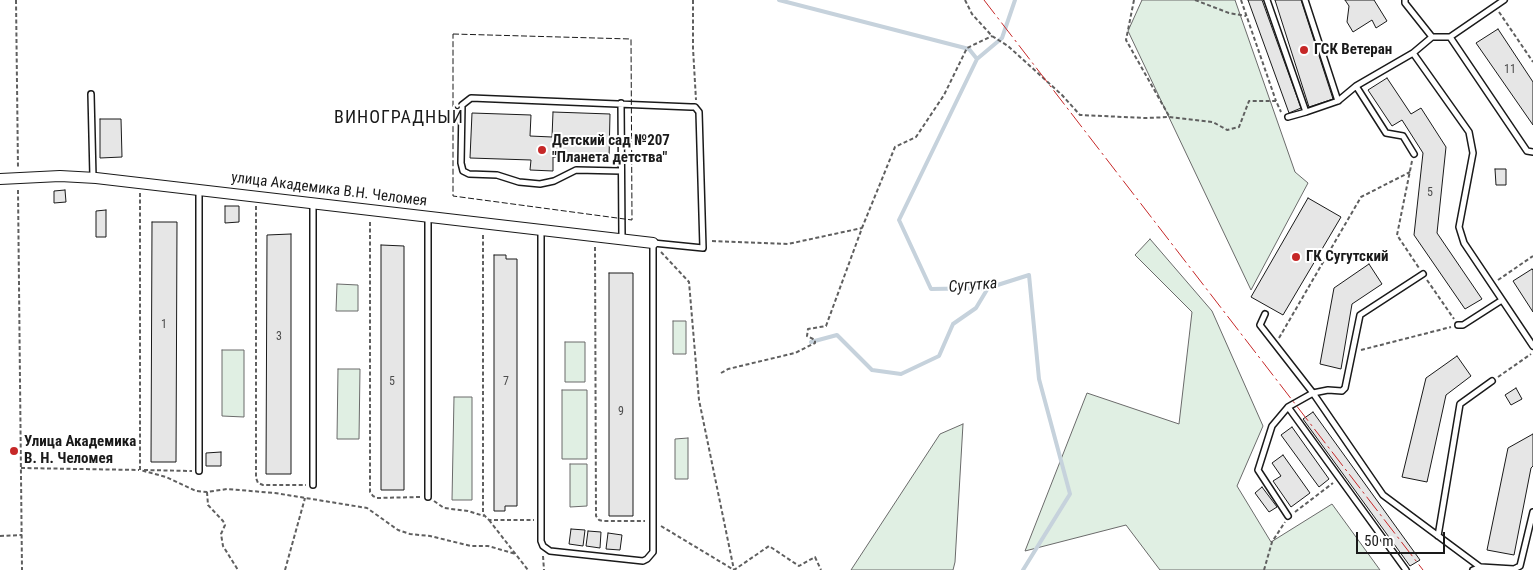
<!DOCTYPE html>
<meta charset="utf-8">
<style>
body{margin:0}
#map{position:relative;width:1533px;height:570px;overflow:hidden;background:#fff;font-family:"Roboto Condensed",sans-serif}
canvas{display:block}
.scale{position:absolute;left:1356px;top:532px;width:89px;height:22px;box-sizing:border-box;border:2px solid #1a1a1a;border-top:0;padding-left:6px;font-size:15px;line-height:18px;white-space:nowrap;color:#1a1a1a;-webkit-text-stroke:4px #fff;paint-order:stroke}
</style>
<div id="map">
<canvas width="1533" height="570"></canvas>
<div class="scale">50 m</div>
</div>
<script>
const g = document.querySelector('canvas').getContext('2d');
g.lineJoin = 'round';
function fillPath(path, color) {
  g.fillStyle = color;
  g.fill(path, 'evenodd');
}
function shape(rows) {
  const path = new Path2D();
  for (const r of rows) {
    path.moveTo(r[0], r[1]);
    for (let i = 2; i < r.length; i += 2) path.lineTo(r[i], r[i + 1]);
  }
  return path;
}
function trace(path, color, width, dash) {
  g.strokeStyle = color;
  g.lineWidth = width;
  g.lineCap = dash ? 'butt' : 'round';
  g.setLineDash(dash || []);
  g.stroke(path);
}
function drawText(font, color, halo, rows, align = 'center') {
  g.font = font + ' "Roboto Condensed",sans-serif';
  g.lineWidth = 4;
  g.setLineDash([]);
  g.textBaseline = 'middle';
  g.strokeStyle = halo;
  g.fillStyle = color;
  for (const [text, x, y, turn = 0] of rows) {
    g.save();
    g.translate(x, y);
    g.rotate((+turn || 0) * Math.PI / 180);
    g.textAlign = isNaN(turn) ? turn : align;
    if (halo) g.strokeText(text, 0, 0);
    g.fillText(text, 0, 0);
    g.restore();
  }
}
const green = shape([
 [1142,0,1235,0,1295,172,1308,183,1251,290,1128,31,1142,0],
 [1150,239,1212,311,1263,426,1237,486,1271,542,1332,504,1380,570,1160,570,1126,525,1025,551,1087,393,1179,424,1192,312,1135,255,1150,239],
 [337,284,358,285,358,311,336,311,337,284],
 [673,321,686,321,686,354,673,354,673,321],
 [565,342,585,342,585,382,565,382,565,342],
 [222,350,244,350,244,417,222,416,222,350],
 [338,369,360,369,359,439,337,439,338,369],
 [562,390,587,390,587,459,562,459,562,390],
 [454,397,472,397,472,500,452,500,454,397],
 [963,424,955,562,953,570,851,570,940,434,963,424],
 [688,438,688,479,675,479,675,439,688,438],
 [570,464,587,464,587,506,570,507,570,464]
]);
fillPath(green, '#e0efe3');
trace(green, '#6a6a6a', 1);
trace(shape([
 [779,0,969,49,977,59],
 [1015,0,1002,38,977,59,899,220,931,289,988,288,1029,275,1039,379,1070,494,1023,570],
 [811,342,837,335,872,370,901,374,939,356,953,324,976,308,988,288]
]), '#c6d2dc', 4);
const building = shape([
 [1248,0,1262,0,1301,108,1289,113,1248,0],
 [1275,0,1301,0,1333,99,1309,107,1275,0],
 [1345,0,1374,0,1387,21,1376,28,1372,20,1353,32,1347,22,1349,6,1345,0],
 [1498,29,1533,82,1533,125,1476,43,1498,29],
 [1387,78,1411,114,1421,108,1446,147,1437,233,1482,299,1465,309,1414,235,1423,153,1402,120,1392,126,1368,90,1387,78],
 [553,112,610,114,609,159,553,157,553,171,530,170,531,160,470,158,472,113,531,115,530,136,552,137,553,112],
 [100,119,121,119,122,157,100,158,100,119],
 [1495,169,1506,169,1506,185,1496,185,1495,169],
 [65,190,66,202,54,203,54,191,65,190],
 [1308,198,1341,217,1283,315,1251,297,1308,198],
 [225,206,239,206,239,222,225,223,225,206],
 [106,210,106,237,96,237,96,211,106,210],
 [152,222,177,222,176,462,151,462,152,222],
 [291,234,291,474,266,474,267,235,291,234],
 [381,245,404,246,404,490,381,490,381,245],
 [494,255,506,255,506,259,517,259,517,506,505,506,505,511,494,511,494,255],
 [1369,264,1382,284,1352,304,1341,369,1320,364,1334,288,1369,264],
 [1532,269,1533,270,1533,312,1513,281,1532,269],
 [609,273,633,273,633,516,609,516,609,273],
 [1457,356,1471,376,1446,395,1427,482,1402,477,1426,378,1457,356],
 [1516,388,1522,399,1511,405,1505,395,1516,388],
 [1313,412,1420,560,1410,566,1303,419,1313,412],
 [1292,427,1329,479,1319,487,1281,435,1292,427],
 [1533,434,1533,466,1531,468,1514,555,1487,550,1508,448,1533,434],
 [221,452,221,466,206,466,206,453,221,452],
 [1283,455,1310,493,1291,507,1273,481,1281,476,1272,463,1283,455],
 [1262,487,1277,507,1269,512,1255,493,1262,487],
 [571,529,585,530,583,546,569,544,571,529],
 [588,531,601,532,600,548,586,546,588,531],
 [608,533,622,535,620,550,606,549,608,533]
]);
fillPath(building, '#e6e6e6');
trace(building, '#1a1a1a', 1);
const lane = shape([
 [1267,0,1306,112,1338,101],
 [1305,0,1338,101,1356,86],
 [1405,0,1405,3,1432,37],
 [1504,0,1450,37,1527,151,1533,152],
 [1450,37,1432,37,1413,53,1469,132,1473,153,1459,227,1464,243,1533,346],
 [1413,53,1356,86,1386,133,1403,136,1414,154],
 [91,94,93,177],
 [621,103,622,238],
 [1288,117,1306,112],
 [541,230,541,541,543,546,550,551,643,561,647,559,653,552,653,243,703,248,699,112,695,107,691,107,471,98,462,105,461,163,463,171,469,174,497,175,519,182,540,184,554,181,576,170,621,171],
 [1265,314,1260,325,1313,393,1383,495,1484,570],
 [1458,325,1463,325,1502,300],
 [1288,407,1406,570],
 [199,471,199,190],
 [313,485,313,203],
 [428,497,428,217],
 [1288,516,1258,470,1272,426,1288,407,1313,393,1328,390,1342,391,1345,388,1360,315,1423,274],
 [1438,536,1460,404,1492,381],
 [1473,570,1481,567,1514,569,1520,566,1533,512]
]);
const street = shape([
 [0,179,60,176,96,178,653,243]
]);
trace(lane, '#1a1a1a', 8);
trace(street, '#1a1a1a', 12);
trace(shape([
 [16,0,18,168],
 [693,0,693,48,696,100],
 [965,0,972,14,992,36,1008,46,1062,95,1080,115,1146,118,1169,117,1213,122,1227,130,1239,127,1249,101,1276,101,1281,112],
 [1134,0,1126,40,1169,116],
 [1195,0,1229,13,1246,16],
 [1241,0,1276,101],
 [1499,12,1533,62],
 [1412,161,1397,235,1419,268],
 [18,190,22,570],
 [140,193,140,470,166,477,196,491,207,492,227,489,275,493,367,508,398,530,410,534,430,536,471,546,488,546,516,554],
 [256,206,256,478,258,483,263,485,306,485],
 [370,222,370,492,373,496,377,498,420,497],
 [483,235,483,514,489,520,534,520],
 [712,241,788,244,862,228],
 [595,247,596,516,599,520,603,521,645,521],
 [661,252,689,282,699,400,734,570],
 [1427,280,1454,319],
 [1498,280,1533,256],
 [1279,338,1361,197,1410,172],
 [1361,350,1451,327],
 [721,373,728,369,795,353,815,343,815,340,807,336,808,329,826,326,862,228,895,147,916,137,944,95,967,48,992,36],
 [1498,377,1531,354],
 [21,468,139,470],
 [144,470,192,471],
 [207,492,208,505,223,521,225,525,221,534,223,546,238,570],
 [434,501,444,508,468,511,484,516],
 [1295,512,1333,483],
 [489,520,528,570],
 [661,526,734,570,769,546,799,566,815,557,821,570],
 [0,536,22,535],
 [543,556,544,570],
 [285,570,305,498],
 [1264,570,1272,542,1285,522]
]), '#5f5f5f', 2, [4, 2.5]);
trace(lane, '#fff', 5);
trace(street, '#fff', 10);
trace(shape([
 [453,34,631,39,632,220,453,196,453,34]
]), '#1a1a1a', 1, [6, 2.5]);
trace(shape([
 [984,0,1423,570]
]), '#c62828', 1, [18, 4, 2.5, 4]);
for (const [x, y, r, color] of [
 [1304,50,5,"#c62828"],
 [542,150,5,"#c62828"],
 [1296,257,5,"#c62828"],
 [14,451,5,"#c62828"]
]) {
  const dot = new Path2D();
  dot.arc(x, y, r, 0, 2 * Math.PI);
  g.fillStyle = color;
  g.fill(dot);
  trace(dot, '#fff', 2);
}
drawText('12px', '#4d4d4d', null, [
 ["11",1510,70],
 ["5",1430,193],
 ["1",164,325],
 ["3",279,337],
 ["5",392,382],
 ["7",506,382],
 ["9",621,412]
]);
drawText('bold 15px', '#1a1a1a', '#fff', [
 ["ГСК Ветеран",1314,50],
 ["Детский сад №207",552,141],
 ["\"Планета детства\"",552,158],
 ["ГК Сугутский",1306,257],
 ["Улица Академика",24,442],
 ["В. Н. Челомея",24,459]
], 'left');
drawText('15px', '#1a1a1a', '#fff', [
 ["улица Академика В.Н. Челомея",329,190,7]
]);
drawText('italic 16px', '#1a1a1a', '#fff', [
 ["Сугутка",973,286,-5]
]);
g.letterSpacing = '1px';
drawText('18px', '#1a1a1a', '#fff', [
 ["ВИНОГРАДНЫЙ",399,118]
]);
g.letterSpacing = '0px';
</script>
